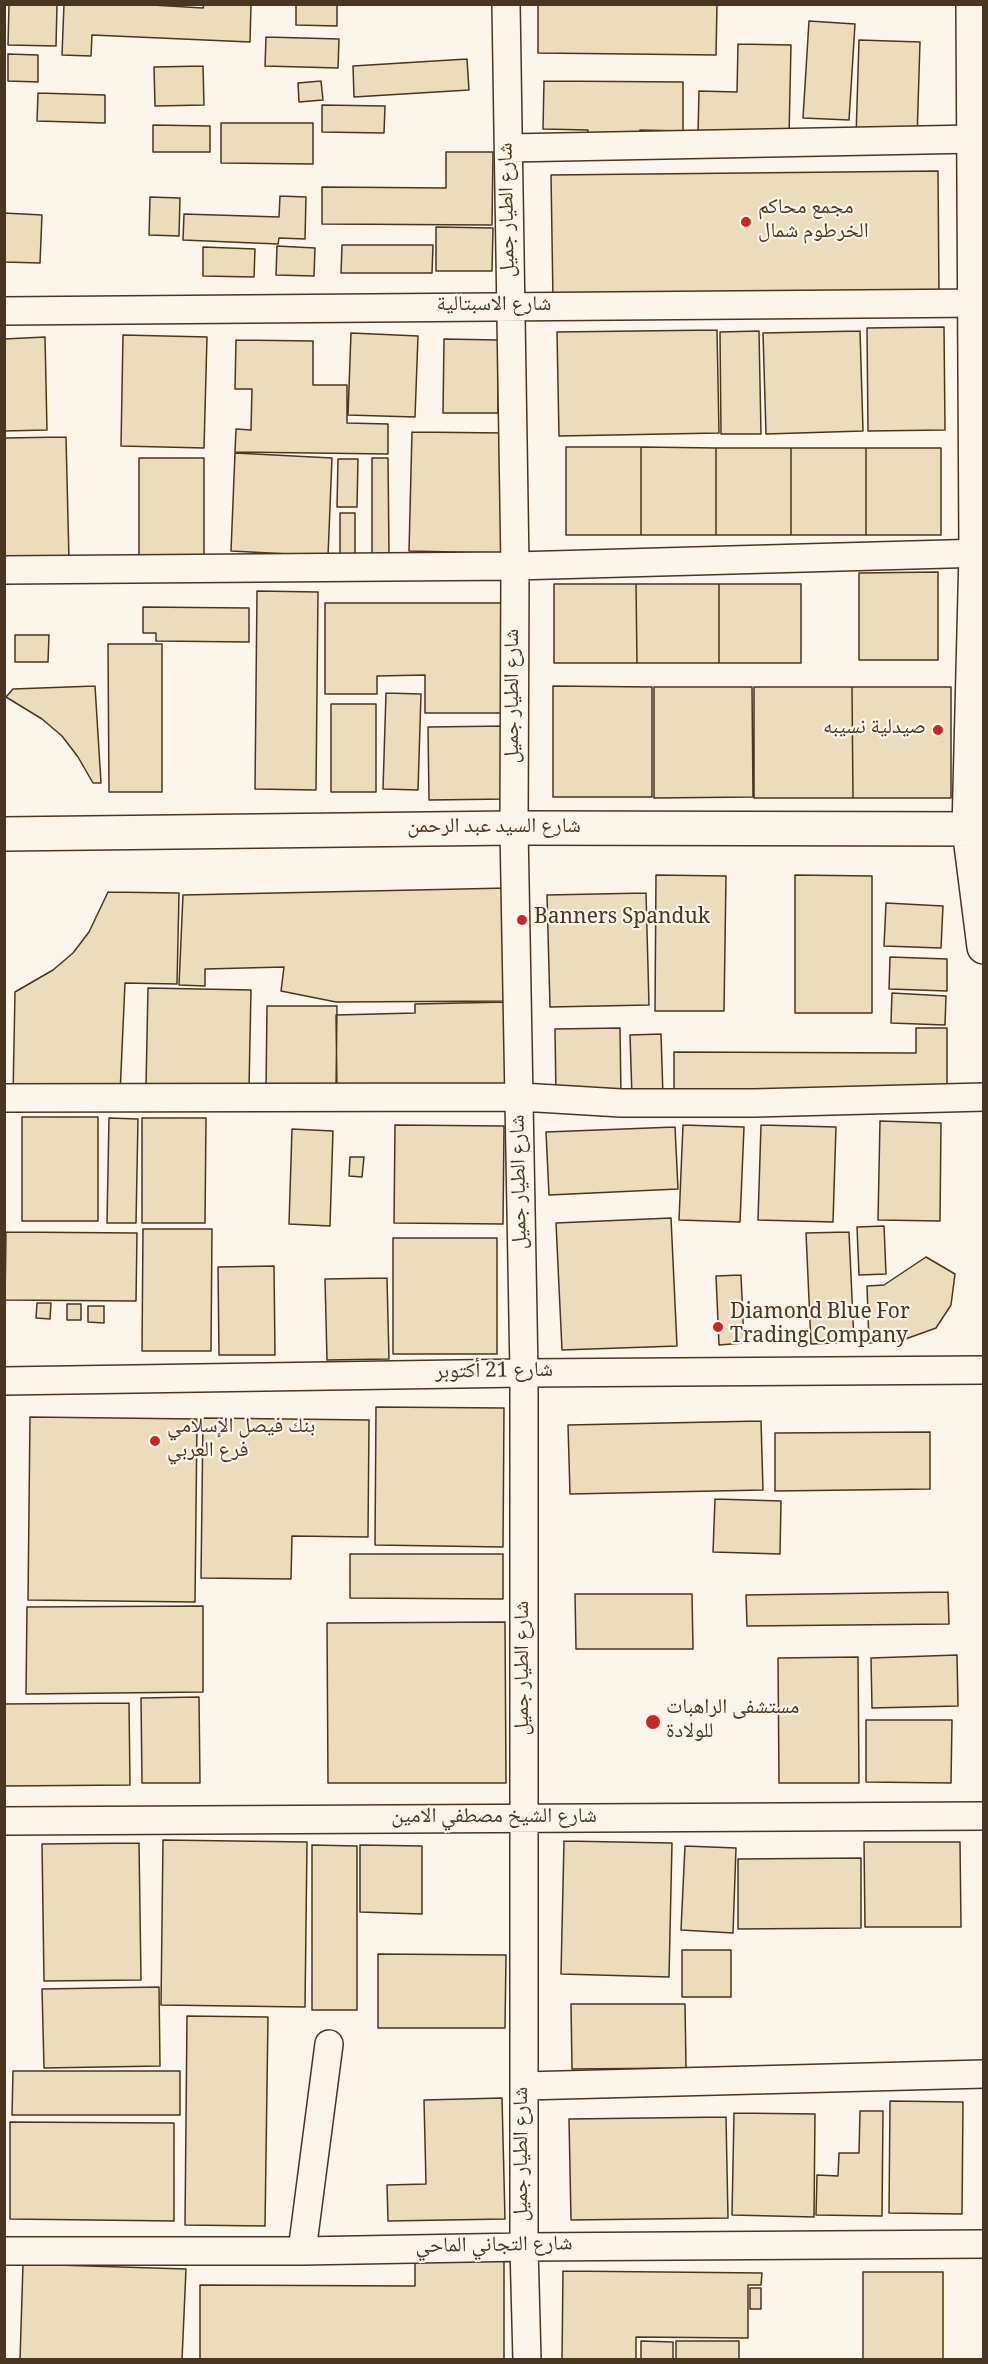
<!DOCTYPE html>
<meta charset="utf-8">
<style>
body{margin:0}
#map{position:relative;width:988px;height:2364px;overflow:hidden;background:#fbf6e9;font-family:Georgia,serif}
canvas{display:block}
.frame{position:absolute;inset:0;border:6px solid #4a3520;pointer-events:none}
</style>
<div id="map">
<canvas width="988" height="2364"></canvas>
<div class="frame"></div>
</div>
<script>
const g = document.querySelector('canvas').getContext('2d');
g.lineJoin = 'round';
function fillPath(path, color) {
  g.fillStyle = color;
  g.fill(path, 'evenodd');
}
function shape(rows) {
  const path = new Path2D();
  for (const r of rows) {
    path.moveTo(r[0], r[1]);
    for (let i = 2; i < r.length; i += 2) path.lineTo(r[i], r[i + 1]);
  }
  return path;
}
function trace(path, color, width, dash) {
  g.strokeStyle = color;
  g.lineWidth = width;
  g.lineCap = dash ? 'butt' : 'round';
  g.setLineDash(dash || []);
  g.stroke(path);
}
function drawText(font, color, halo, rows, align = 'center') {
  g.font = font + ' Georgia,"Noto Naskh Arabic",serif';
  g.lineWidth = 4.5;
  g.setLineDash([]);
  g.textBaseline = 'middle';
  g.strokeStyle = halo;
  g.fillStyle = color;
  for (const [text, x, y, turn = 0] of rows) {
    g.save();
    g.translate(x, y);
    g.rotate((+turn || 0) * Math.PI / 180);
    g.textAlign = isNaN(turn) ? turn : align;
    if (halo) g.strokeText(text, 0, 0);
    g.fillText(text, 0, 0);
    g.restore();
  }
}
const building = shape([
 [9,4,57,4,56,46,8,45,9,4],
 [64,4,135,4,203,8,204,4,261,4,251,5,250,42,92,35,91,56,62,55,64,4],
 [296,4,337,4,337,26,296,25,296,4],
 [538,4,717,4,716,55,538,53,538,4],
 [809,21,855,24,849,120,803,118,809,21],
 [266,37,339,39,338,68,265,66,266,37],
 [859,40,920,42,917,139,856,137,859,40],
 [738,44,791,45,789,137,698,134,699,91,737,92,738,44],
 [8,54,38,55,38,82,8,81,8,54],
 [467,59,469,90,354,97,353,66,467,59],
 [203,66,204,105,155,106,154,67,203,66],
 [321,81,323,100,299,102,298,83,321,81],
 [544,81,683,82,683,131,640,130,640,141,587,141,588,130,543,129,544,81],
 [38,93,105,95,105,123,37,121,38,93],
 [322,105,385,106,384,133,322,132,322,105],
 [221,123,313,123,313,164,221,163,221,123],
 [153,125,210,126,210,152,153,152,153,125],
 [446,152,493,152,492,225,322,224,322,187,446,188,446,152],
 [938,171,939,296,553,300,551,175,938,171],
 [280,196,306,197,305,239,279,238,278,244,183,240,184,214,279,217,280,196],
 [150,197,180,198,179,236,149,235,150,197],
 [4,213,42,215,40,263,4,262,4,213],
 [436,227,493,228,492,271,436,271,436,227],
 [342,245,433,245,432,273,341,273,342,245],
 [277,246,315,248,314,276,276,275,277,246],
 [203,247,255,249,254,277,203,276,203,247],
 [944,327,945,430,868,431,867,328,944,327],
 [717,330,719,433,559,436,557,332,717,330],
 [759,331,761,434,721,434,720,332,759,331],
 [860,331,863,431,766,434,763,333,860,331],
 [351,333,418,336,415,417,348,415,351,333],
 [123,335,207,337,204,448,121,446,123,335],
 [45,337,47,430,4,431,4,339,45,337],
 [444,339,498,340,498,413,443,413,444,339],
 [236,340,313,341,313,385,347,385,347,423,388,424,388,454,235,452,236,429,251,430,252,389,235,389,236,340],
 [412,432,504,433,502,553,409,551,412,432],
 [66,437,69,560,4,561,4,438,66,437],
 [566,447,641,447,641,535,566,535,566,447],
 [641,447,716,448,716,535,641,535,641,447],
 [716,448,791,448,791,535,716,535,716,448],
 [791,448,866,448,866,535,791,535,791,448],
 [866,448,941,448,941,535,866,535,866,448],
 [235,453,332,458,328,556,231,551,235,453],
 [139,458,204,458,204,556,139,555,139,458],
 [372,458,388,458,389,555,372,554,372,458],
 [338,459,358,459,357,507,337,507,338,459],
 [340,513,355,513,355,557,340,557,340,513],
 [938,572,938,660,859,660,859,573,938,572],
 [554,584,636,584,637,663,554,663,554,584],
 [636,584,719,584,719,663,637,663,636,584],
 [719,584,801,584,801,663,719,663,719,584],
 [257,591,318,592,316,790,255,789,257,591],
 [325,603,503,603,503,713,425,713,425,675,377,676,377,694,325,694,325,603],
 [143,607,249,608,249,642,156,641,156,633,143,633,143,607],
 [15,635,49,635,48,662,15,662,15,635],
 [108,644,162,644,162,792,109,792,108,644],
 [95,686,101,783,93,783,78,757,62,736,42,719,6,697,13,689,95,686],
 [553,686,652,687,652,797,553,797,553,686],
 [654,687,752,687,753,797,654,798,654,687],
 [754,687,852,687,853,798,754,798,754,687],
 [852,687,951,687,951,798,853,798,852,687],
 [386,693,421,694,418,790,383,789,386,693],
 [331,704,376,704,376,792,331,792,331,704],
 [507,726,508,799,429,800,428,727,507,726],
 [656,875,726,876,724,1011,655,1011,656,875],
 [795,875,872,876,872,1013,795,1013,795,875],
 [508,888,509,1001,336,1002,281,991,284,967,205,969,205,986,179,985,183,895,508,888],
 [108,892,179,893,177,984,125,983,120,1094,13,1096,15,992,53,970,73,953,89,932,108,892],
 [646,893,649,1005,550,1007,547,895,646,893],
 [886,903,943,906,941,948,884,946,886,903],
 [890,957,947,959,947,991,889,989,890,957],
 [148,988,251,990,249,1088,146,1086,148,988],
 [892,993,946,996,945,1025,891,1023,892,993],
 [508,1002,510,1087,337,1091,336,1015,415,1013,415,1004,508,1002],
 [267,1006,337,1006,336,1091,266,1090,267,1006],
 [620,1028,621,1096,556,1097,555,1029,620,1028],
 [916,1028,947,1028,947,1091,674,1090,674,1052,916,1053,916,1028],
 [661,1034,663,1096,632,1097,630,1035,661,1034],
 [22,1117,98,1117,98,1221,22,1221,22,1117],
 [109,1118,138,1119,136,1223,107,1223,109,1118],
 [142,1118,206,1118,205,1223,142,1223,142,1118],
 [880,1121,941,1123,940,1221,878,1220,880,1121],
 [395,1125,504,1126,503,1224,394,1223,395,1125],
 [683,1125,744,1127,740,1222,679,1220,683,1125],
 [761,1125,836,1127,833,1222,758,1220,761,1125],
 [675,1127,678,1189,549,1195,546,1132,675,1127],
 [292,1129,333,1131,330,1226,289,1224,292,1129],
 [350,1157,364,1157,362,1177,349,1176,350,1157],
 [671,1218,677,1346,562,1350,556,1223,671,1218],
 [884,1226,886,1274,859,1275,857,1227,884,1226],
 [143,1229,212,1229,211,1351,142,1351,143,1229],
 [6,1232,137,1233,136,1301,5,1300,6,1232],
 [849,1232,854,1342,811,1344,806,1233,849,1232],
 [393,1238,497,1238,497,1354,393,1354,393,1238],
 [926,1257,955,1274,951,1305,936,1328,900,1341,869,1343,867,1286,884,1285,926,1257],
 [274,1266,275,1355,219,1355,218,1267,274,1266],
 [741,1275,744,1343,719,1345,716,1276,741,1275],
 [387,1278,389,1359,327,1360,325,1279,387,1278],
 [37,1303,51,1303,50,1319,36,1318,37,1303],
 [67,1304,81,1304,81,1320,67,1320,67,1304],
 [88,1306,104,1306,104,1323,88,1322,88,1306],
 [376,1407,504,1408,503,1547,375,1545,376,1407],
 [30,1417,197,1419,195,1602,28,1600,30,1417],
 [203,1418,369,1420,368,1537,292,1536,291,1579,201,1578,203,1418],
 [761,1421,763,1490,570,1494,568,1425,761,1421],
 [930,1432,930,1489,775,1491,775,1433,930,1432],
 [715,1499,781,1501,780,1554,713,1552,715,1499],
 [350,1554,503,1554,503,1599,350,1598,350,1554],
 [948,1592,949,1624,747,1626,746,1595,948,1592],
 [575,1594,692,1594,693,1649,576,1649,575,1594],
 [203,1606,203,1692,26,1694,27,1607,203,1606],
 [505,1622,506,1783,328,1783,327,1623,505,1622],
 [957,1655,958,1706,872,1708,871,1658,957,1655],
 [858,1657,859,1783,779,1783,778,1658,858,1657],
 [199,1697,200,1783,142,1783,141,1698,199,1697],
 [129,1703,130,1785,4,1786,4,1704,129,1703],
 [866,1720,952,1720,951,1783,866,1782,866,1720],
 [163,1840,307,1842,305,2007,161,2005,163,1840],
 [564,1841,672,1843,669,1977,561,1974,564,1841],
 [864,1842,960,1842,961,1927,865,1927,864,1842],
 [139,1843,141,1980,44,1981,42,1844,139,1843],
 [312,1845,357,1846,357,2010,312,2010,312,1845],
 [360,1845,422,1846,422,1914,360,1912,360,1845],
 [685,1846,736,1848,733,1933,681,1930,685,1846],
 [861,1858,861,1928,738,1929,738,1859,861,1858],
 [682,1950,731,1950,731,1997,682,1997,682,1950],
 [378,1954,506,1955,505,2028,378,2028,378,1954],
 [159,1987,160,2066,44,2068,42,1989,159,1987],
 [571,2004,685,2004,686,2068,572,2069,571,2004],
 [187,2016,268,2017,265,2226,185,2225,187,2016],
 [13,2071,180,2071,180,2115,12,2115,13,2071],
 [502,2098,505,2219,388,2221,387,2185,426,2184,424,2100,502,2098],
 [890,2101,963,2102,962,2214,889,2213,890,2101],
 [860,2111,883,2111,882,2216,816,2215,817,2175,838,2176,839,2153,859,2153,860,2111],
 [734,2113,815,2114,814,2217,732,2215,734,2113],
 [726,2117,728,2218,571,2220,569,2119,726,2117],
 [10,2122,174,2123,174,2221,10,2219,10,2122],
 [415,2260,504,2261,504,2360,200,2360,200,2285,415,2286,415,2260],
 [23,2264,186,2269,182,2360,20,2360,23,2264],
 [563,2271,762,2273,761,2285,748,2285,748,2338,636,2337,636,2360,562,2360,563,2271],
 [863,2272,943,2272,943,2360,863,2360,863,2272],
 [750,2288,761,2288,761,2309,750,2309,750,2288],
 [641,2341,673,2342,673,2360,641,2360,641,2341],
 [676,2341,739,2341,739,2360,676,2360,676,2341]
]);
fillPath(building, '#ecdcbc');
trace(building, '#4a3520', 1.5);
const minor = shape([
 [506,4,515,566,514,828,524,1373,524,2247,527,2360],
 [509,148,975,139],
 [4,311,984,303],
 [4,570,515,566,984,553],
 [4,1098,521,1097,621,1103,754,1103,984,1097],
 [4,1381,524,1373,984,1370],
 [4,1821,984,1816],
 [524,2086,984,2074],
 [4,2251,302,2251,524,2247,984,2244],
 [302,2251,329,2044]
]);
const tertiary = shape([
 [973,4,976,553,969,829,984,947],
 [4,834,514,828,984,829]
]);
trace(minor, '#4a3520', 30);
trace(tertiary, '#4a3520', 36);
trace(minor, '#fbf6e9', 27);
trace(tertiary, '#fbf6e9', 33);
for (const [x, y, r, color] of [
 [746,222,6,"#c62828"],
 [938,730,6,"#c62828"],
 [522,920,6,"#c62828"],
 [718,1327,6,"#c62828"],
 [155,1441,6,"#c62828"],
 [653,1722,8,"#c62828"]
]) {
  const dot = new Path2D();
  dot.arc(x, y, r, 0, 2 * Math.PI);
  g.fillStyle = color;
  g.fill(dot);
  trace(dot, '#fbf6e9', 2);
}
drawText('21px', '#4a3520', '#fbf6e9', [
 ["شارع الطيار جميل",510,210,-91],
 ["شارع الاسبتالية",494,307],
 ["شارع الطيار جميل",515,696,-90],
 ["شارع السيد عبد الرحمن",494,829],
 ["شارع الطيار جميل",522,1182,-91],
 ["شارع 21 أكتوبر",494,1374,-1],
 ["شارع الطيار جميل",525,1668,-90],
 ["شارع الشيخ مصطفي الامين",494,1819],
 ["شارع الطيار جميل",524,2154,-90],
 ["شارع التجاني الماحي",494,2248,-1]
]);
drawText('21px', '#4a3520', '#fbf6e9', [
 ["مجمع محاكم",758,210],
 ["الخرطوم شمال",758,234],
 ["صيدلية نسيبه",926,730,"right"],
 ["Banners Spanduk",534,920],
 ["Diamond Blue For",730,1315],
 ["Trading Company",730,1339],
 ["بنك فيصل الإسلامي",167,1429],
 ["فرع العربي",167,1453],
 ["مستشفى الراهبات",666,1710],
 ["للولادة",666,1734]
], 'left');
</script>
